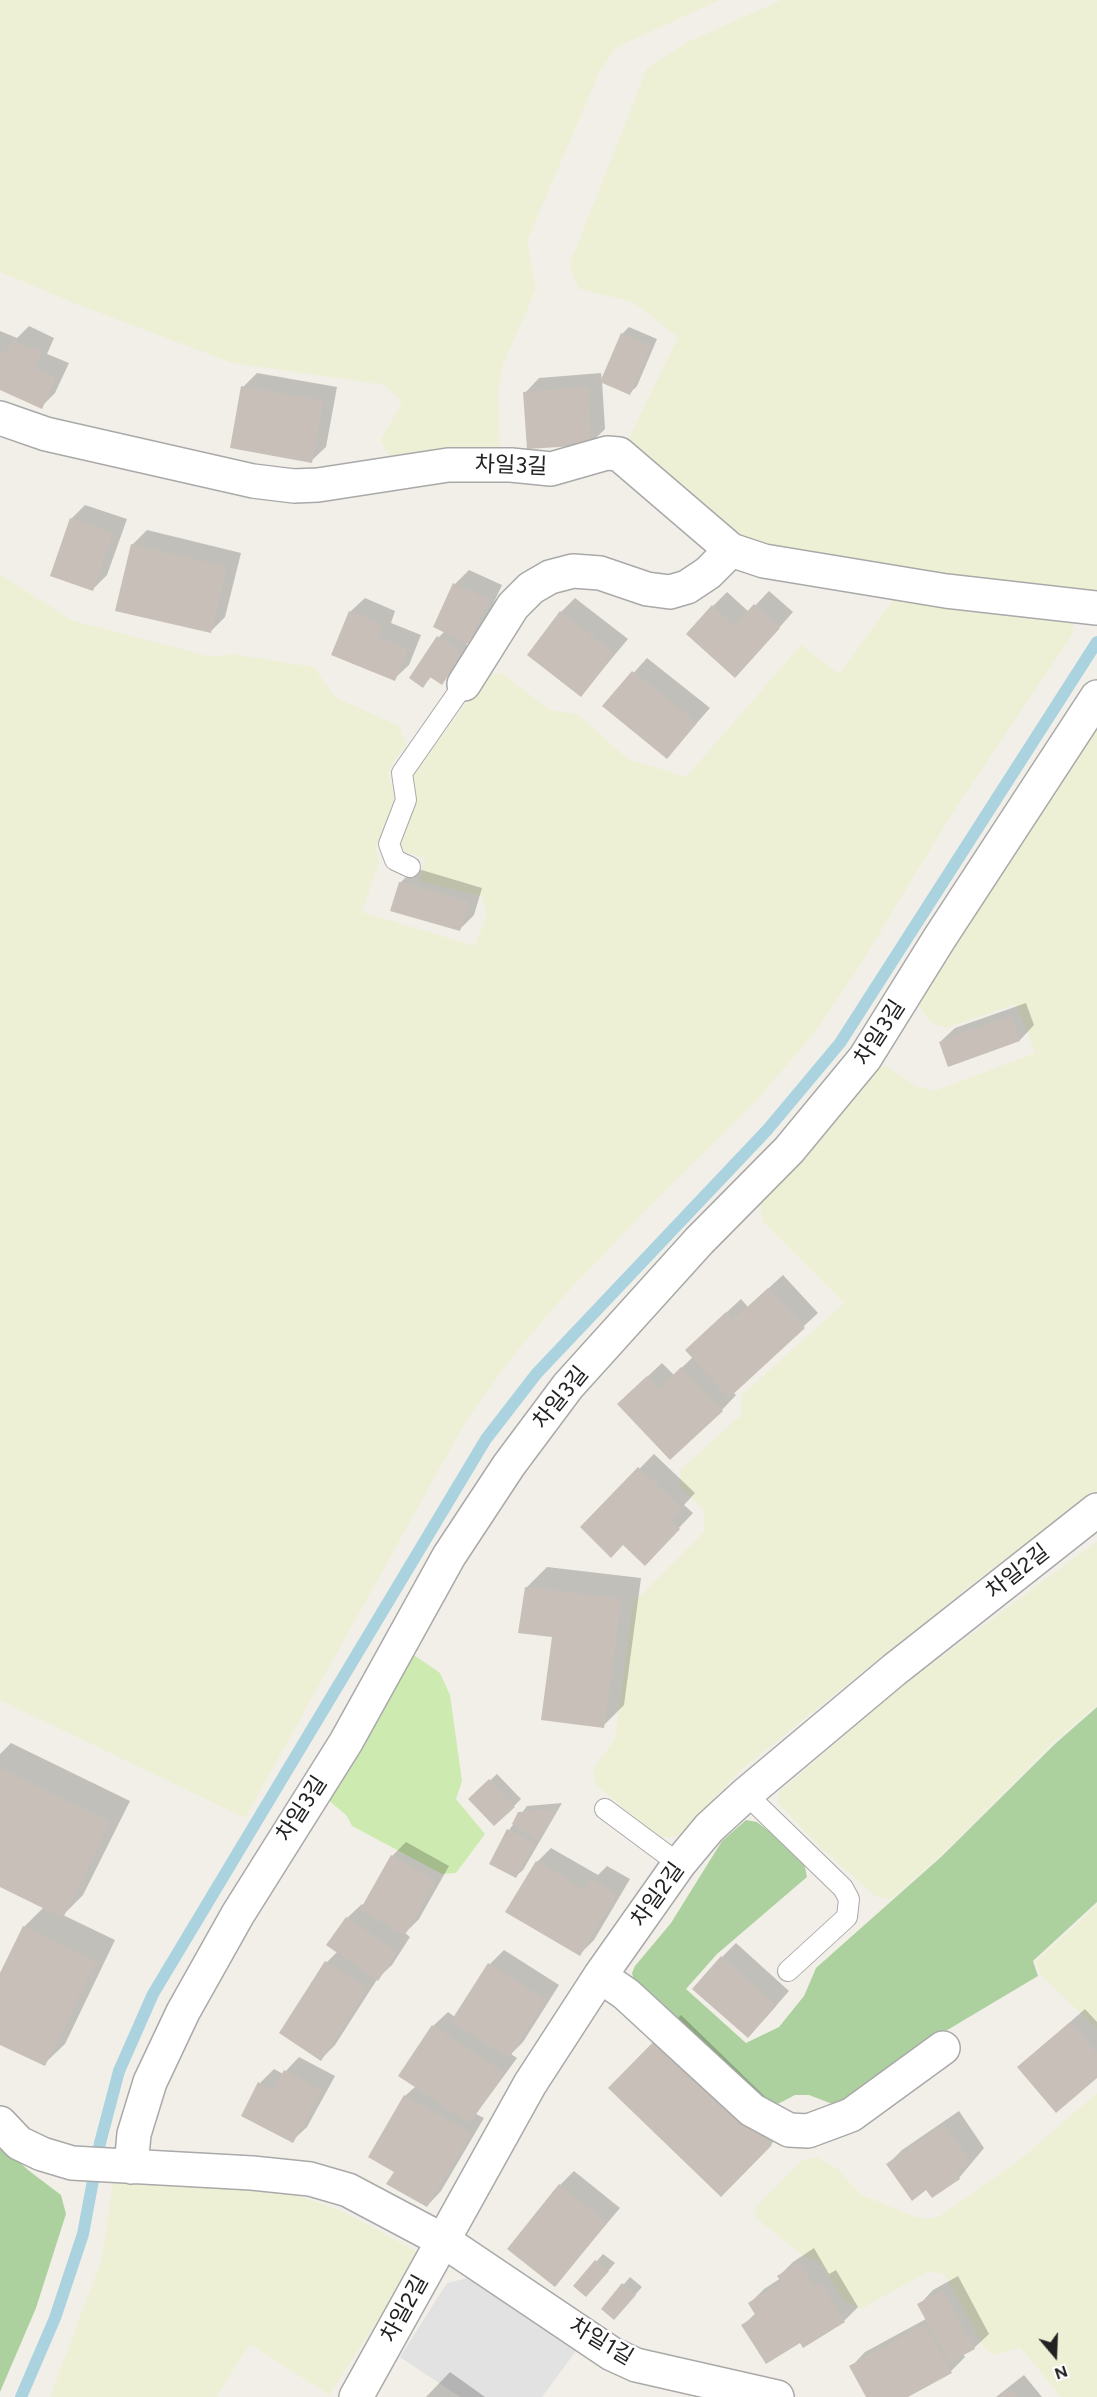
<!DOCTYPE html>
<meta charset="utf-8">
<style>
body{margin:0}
#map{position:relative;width:1097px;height:2397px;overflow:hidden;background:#f2efe9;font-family:Figtree,sans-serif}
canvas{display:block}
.north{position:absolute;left:1025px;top:2325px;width:60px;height:60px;-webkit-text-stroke:4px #fff;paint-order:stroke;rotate:161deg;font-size:16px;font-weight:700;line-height:24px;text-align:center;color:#222}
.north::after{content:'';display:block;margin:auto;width:21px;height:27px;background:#222;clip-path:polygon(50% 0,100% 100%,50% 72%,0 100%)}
</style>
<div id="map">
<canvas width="1097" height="2397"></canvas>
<div class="north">N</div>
</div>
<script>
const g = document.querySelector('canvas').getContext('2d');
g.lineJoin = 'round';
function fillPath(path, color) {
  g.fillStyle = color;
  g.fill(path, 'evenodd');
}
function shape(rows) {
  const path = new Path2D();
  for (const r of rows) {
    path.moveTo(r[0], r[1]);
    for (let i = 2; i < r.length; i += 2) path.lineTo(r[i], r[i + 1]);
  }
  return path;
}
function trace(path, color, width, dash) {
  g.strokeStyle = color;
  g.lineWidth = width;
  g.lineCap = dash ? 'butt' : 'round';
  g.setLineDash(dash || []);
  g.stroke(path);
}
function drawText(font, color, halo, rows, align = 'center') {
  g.font = font + ' Figtree,"Noto Sans KR",sans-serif';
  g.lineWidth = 5;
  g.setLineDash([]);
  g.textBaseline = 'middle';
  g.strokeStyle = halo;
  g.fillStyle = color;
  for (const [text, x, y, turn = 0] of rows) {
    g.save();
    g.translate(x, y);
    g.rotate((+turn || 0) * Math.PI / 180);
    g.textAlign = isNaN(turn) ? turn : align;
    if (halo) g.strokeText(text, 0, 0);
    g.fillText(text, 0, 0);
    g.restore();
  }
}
fillPath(shape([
 [0,0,720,0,617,47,600,71,527,241,536,289,503,365,498,391,500,448,494,453,390,459,381,440,402,402,385,385,232,363,76,304,0,272],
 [781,0,1097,0,1097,595,744,546,632,448,630,436,678,337,633,302,579,289,569,266,647,68,688,42],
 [0,574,71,620,212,657,233,654,314,667,335,697,399,726,407,747,394,760,388,774,397,799,376,848,379,863,362,912,475,946,487,915,481,896,419,881,425,858,402,851,400,835,416,795,410,775,461,711,484,675,503,674,550,710,578,714,628,759,686,777,801,645,839,674,895,597,1070,615,1074,632,950,817,859,967,815,1032,756,1101,651,1205,562,1298,509,1361,465,1423,245,1818,0,1700],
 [1097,729,1097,1490,981,1577,743,1768,678,1836,660,1838,595,1784,593,1769,615,1739,633,1603,705,1531,703,1509,680,1486,680,1470,742,1414,742,1395,844,1303,762,1221,760,1198,877,1066,886,1066,916,1086,934,1091,1035,1053,1016,1004,946,1028,930,1022,920,1007,919,990],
 [1097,1541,1097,1705,1055,1741,941,1855,890,1900,875,1896,822,1849,779,1804,778,1793,902,1686],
 [1097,1905,1097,2029,1041,1975,1035,1962],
 [1097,2093,1097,2397,1061,2397,1020,2347,994,2355,985,2349,944,2274,928,2272,861,2309,844,2301,821,2263,805,2257,756,2218,755,2208,801,2161,817,2157,838,2169,860,2194,918,2218,937,2218,1018,2161],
 [113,2181,175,2186,239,2185,297,2195,344,2212,421,2254,329,2395,250,2344,216,2397,50,2397,102,2258]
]), '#eef0d5');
fillPath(shape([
 [411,1653,440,1673,450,1695,462,1781,456,1799,485,1834,456,1873,442,1874,352,1826,347,1816,326,1798]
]), '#cdebb0');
fillPath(shape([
 [1097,1707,1097,1902,1033,1961,1038,1976,939,2035,847,2101,835,2105,809,2095,795,2095,776,2105,757,2095,635,1986,632,1973,635,1966,671,1923,722,1841,746,1820,757,1822,803,1858,807,1877,717,1954,686,1989,746,2043,779,2027,804,1996,816,1968,941,1857,1056,1743],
 [0,2144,28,2170,61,2195,66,2214,36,2308,0,2392]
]), '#add19e');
fillPath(shape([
 [472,2277,579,2347,542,2397,460,2397,400,2357,447,2283]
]), '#e2e2e2');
fillPath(shape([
 [29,326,54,338,47,354,69,363,55,393,41,407,0,388,0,331,17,338],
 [629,327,657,339,637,386,630,393,602,381,605,429,591,443,525,393,539,378,601,373,602,381,622,334],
 [257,373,337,387,326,447,311,461,243,387],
 [85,505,127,519,107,575,92,590,71,519],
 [147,530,241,553,225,617,210,632,132,545],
 [469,570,502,585,482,628,466,644,469,646,448,676,442,683,431,677,423,686,439,637,445,631,455,584],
 [769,591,793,612,749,662,713,606,727,592,749,612],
 [365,598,395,611,391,623,421,635,409,665,394,679,350,612],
 [575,598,628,639,581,695,561,612],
 [647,658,710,708,667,757,604,706],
 [415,868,482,888,474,915,459,930,400,883],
 [1026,1003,1034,1025,1020,1040,949,1065,940,1042,955,1028],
 [783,1275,818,1313,733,1392,736,1395,722,1410,633,1390,662,1363,674,1375,693,1357,701,1336,741,1299,748,1307],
 [654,1454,695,1493,684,1505,693,1513,659,1549,582,1527],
 [547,1567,641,1578,624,1705,603,1726,526,1588],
 [11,1743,130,1801,83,1895,63,1915,115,1940,65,2044,44,2064,0,2043,0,1977,24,1927,44,1907,0,1886,0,1754],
 [497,1774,521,1799,514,1806,470,1799],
 [562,1803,523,1870,516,1876,509,1830,527,1806],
 [406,1842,449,1866,419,1919,405,1933,410,1937,392,1965,378,1978,335,2045,321,2059,327,1962,338,1951,328,1945,347,1918,362,1904,364,1906,392,1856],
 [551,1848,598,1875,607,1866,630,1879,594,1940,580,1954,537,1862],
 [736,1943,789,1991,762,2022,722,1957],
 [504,1950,559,1985,523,2042,511,2054,517,2058,476,2114,484,2118,441,2191,427,2206,396,2171,405,2096,416,2086,400,2075,433,2026,448,2012,455,2017,490,1964],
 [1085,2009,1097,2022,1097,2076,1019,2067],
 [681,2015,792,2123,721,2195,661,2036],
 [299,2057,335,2076,307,2127,292,2141,260,2083,274,2069,283,2074],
 [959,2111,984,2148,959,2178,926,2188,888,2164,902,2150],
 [574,2171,620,2208,555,2285,560,2185],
 [814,2248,829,2274,836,2270,858,2307,844,2321,800,2341,743,2325,756,2313,750,2303,764,2289,781,2278,779,2276,793,2262],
 [603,2254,615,2263,593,2288,575,2286],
 [958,2276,989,2334,974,2348,963,2354,965,2357,951,2371,905,2397,868,2397,851,2367,865,2352,926,2319,919,2305,933,2290],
 [630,2277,642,2287,620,2312,603,2309],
 [450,2372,485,2397,426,2397],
 [1024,2375,1042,2397,996,2397]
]), '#0003');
trace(shape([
 [21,2397,55,2318,83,2234,100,2143,119,2071,153,1994,486,1439,537,1373,768,1129,840,1043,1097,642]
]), '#aad3df', 12);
fillPath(shape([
 [621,333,651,346,630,395,600,382],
 [13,340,41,352,34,368,56,378,42,409,0,390,0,351,6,354],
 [241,386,323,401,312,463,230,448],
 [588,387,591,445,527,449,523,392],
 [70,518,113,533,93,591,50,576],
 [131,544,227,567,211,633,115,611],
 [453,583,489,600,468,644,433,627],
 [754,604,780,628,735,678,686,634,712,605,734,626],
 [349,611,382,625,378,637,408,649,395,681,331,655],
 [560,611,615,654,581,697,527,655],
 [437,636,463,653,442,685,430,677,423,688,409,678],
 [632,671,697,723,667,759,602,706],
 [399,882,469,902,460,931,390,911],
 [1011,1016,1020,1041,948,1067,939,1042],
 [768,1288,805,1328,729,1398,685,1350,726,1312,733,1320],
 [681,1367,723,1411,670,1460,617,1404,647,1376,659,1389],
 [638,1467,682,1508,671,1520,680,1529,645,1566,623,1545,611,1558,580,1527],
 [525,1587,621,1599,604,1728,541,1720,552,1637,518,1633],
 [0,1768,110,1822,63,1918,0,1887],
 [489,1779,515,1807,494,1826,468,1799],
 [557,1809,539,1840,512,1824,518,1812],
 [507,1829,535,1844,516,1878,489,1864],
 [391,1855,436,1881,405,1935,360,1910],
 [536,1861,585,1890,591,1879,617,1894,580,1956,505,1912],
 [346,1917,397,1952,378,1981,326,1945],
 [23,1926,96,1961,45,2066,0,2045,0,1973],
 [721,1956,776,2006,748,2038,692,1989],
 [325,1961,368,1988,321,2061,279,2033],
 [488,1963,546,2000,509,2058,451,2021],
 [1070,2022,1097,2053,1097,2078,1056,2113,1017,2067],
 [432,2025,504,2073,470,2123,398,2076],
 [660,2035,772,2145,721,2197,608,2088],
 [284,2070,322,2091,293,2143,241,2116,258,2082,273,2090],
 [404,2095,471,2133,427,2207,386,2184,394,2172,368,2157],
 [944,2124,971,2163,956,2173,960,2179,932,2198,926,2190,912,2201,886,2164],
 [559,2184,607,2223,555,2287,507,2249],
 [595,2260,609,2271,586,2297,573,2286],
 [799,2262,814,2287,821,2283,845,2322,803,2348,800,2343,766,2364,741,2325,756,2316,748,2303,781,2282,777,2276],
 [622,2283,636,2295,614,2320,601,2309],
 [943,2290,975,2349,949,2363,917,2304],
 [925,2324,952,2373,908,2397,866,2397,849,2366],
 [1009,2388,1016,2397,998,2397]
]), '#c7bfb8');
const service = shape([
 [410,867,395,860,389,844,406,800,402,773,464,684],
 [746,1794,843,1888,849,1899,847,1917,788,1971],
 [605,1809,679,1864]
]);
const minor = shape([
 [0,418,46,434,253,481,294,486,318,485,448,465,511,465,551,469,607,453,619,454,731,550,764,561,946,591,1097,608],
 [464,684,513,606,531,588,550,577,573,571,600,573,647,589,670,592,687,587,708,573,731,550],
 [600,1976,626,1994,752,2110,789,2130,808,2131,851,2115,943,2048],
 [0,2123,19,2143,42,2154,72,2163,252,2173,310,2179,348,2190,444,2241,612,2354,636,2365,777,2397],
 [131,2167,134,2134,150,2082,183,2012,238,1914,346,1742,449,1556,509,1465,568,1386,699,1241,789,1150,865,1058,939,939,1097,697],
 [356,2397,530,2084,600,1976,679,1864,709,1828,746,1794,894,1670,1097,1510]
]);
trace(service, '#a9a9a9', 22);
trace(minor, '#a9a9a9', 36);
trace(service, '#fff', 20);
trace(minor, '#fff', 33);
drawText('22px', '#222', '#fff', [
 ["차일3길",511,466,2],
 ["차일3길",880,1033,-57],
 ["차일3길",561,1398,-51],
 ["차일2길",1018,1572,-38],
 ["차일3길",302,1809,-57],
 ["차일2길",658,1895,-54],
 ["차일2길",405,2309,-61],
 ["차일1길",601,2342,31]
]);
</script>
